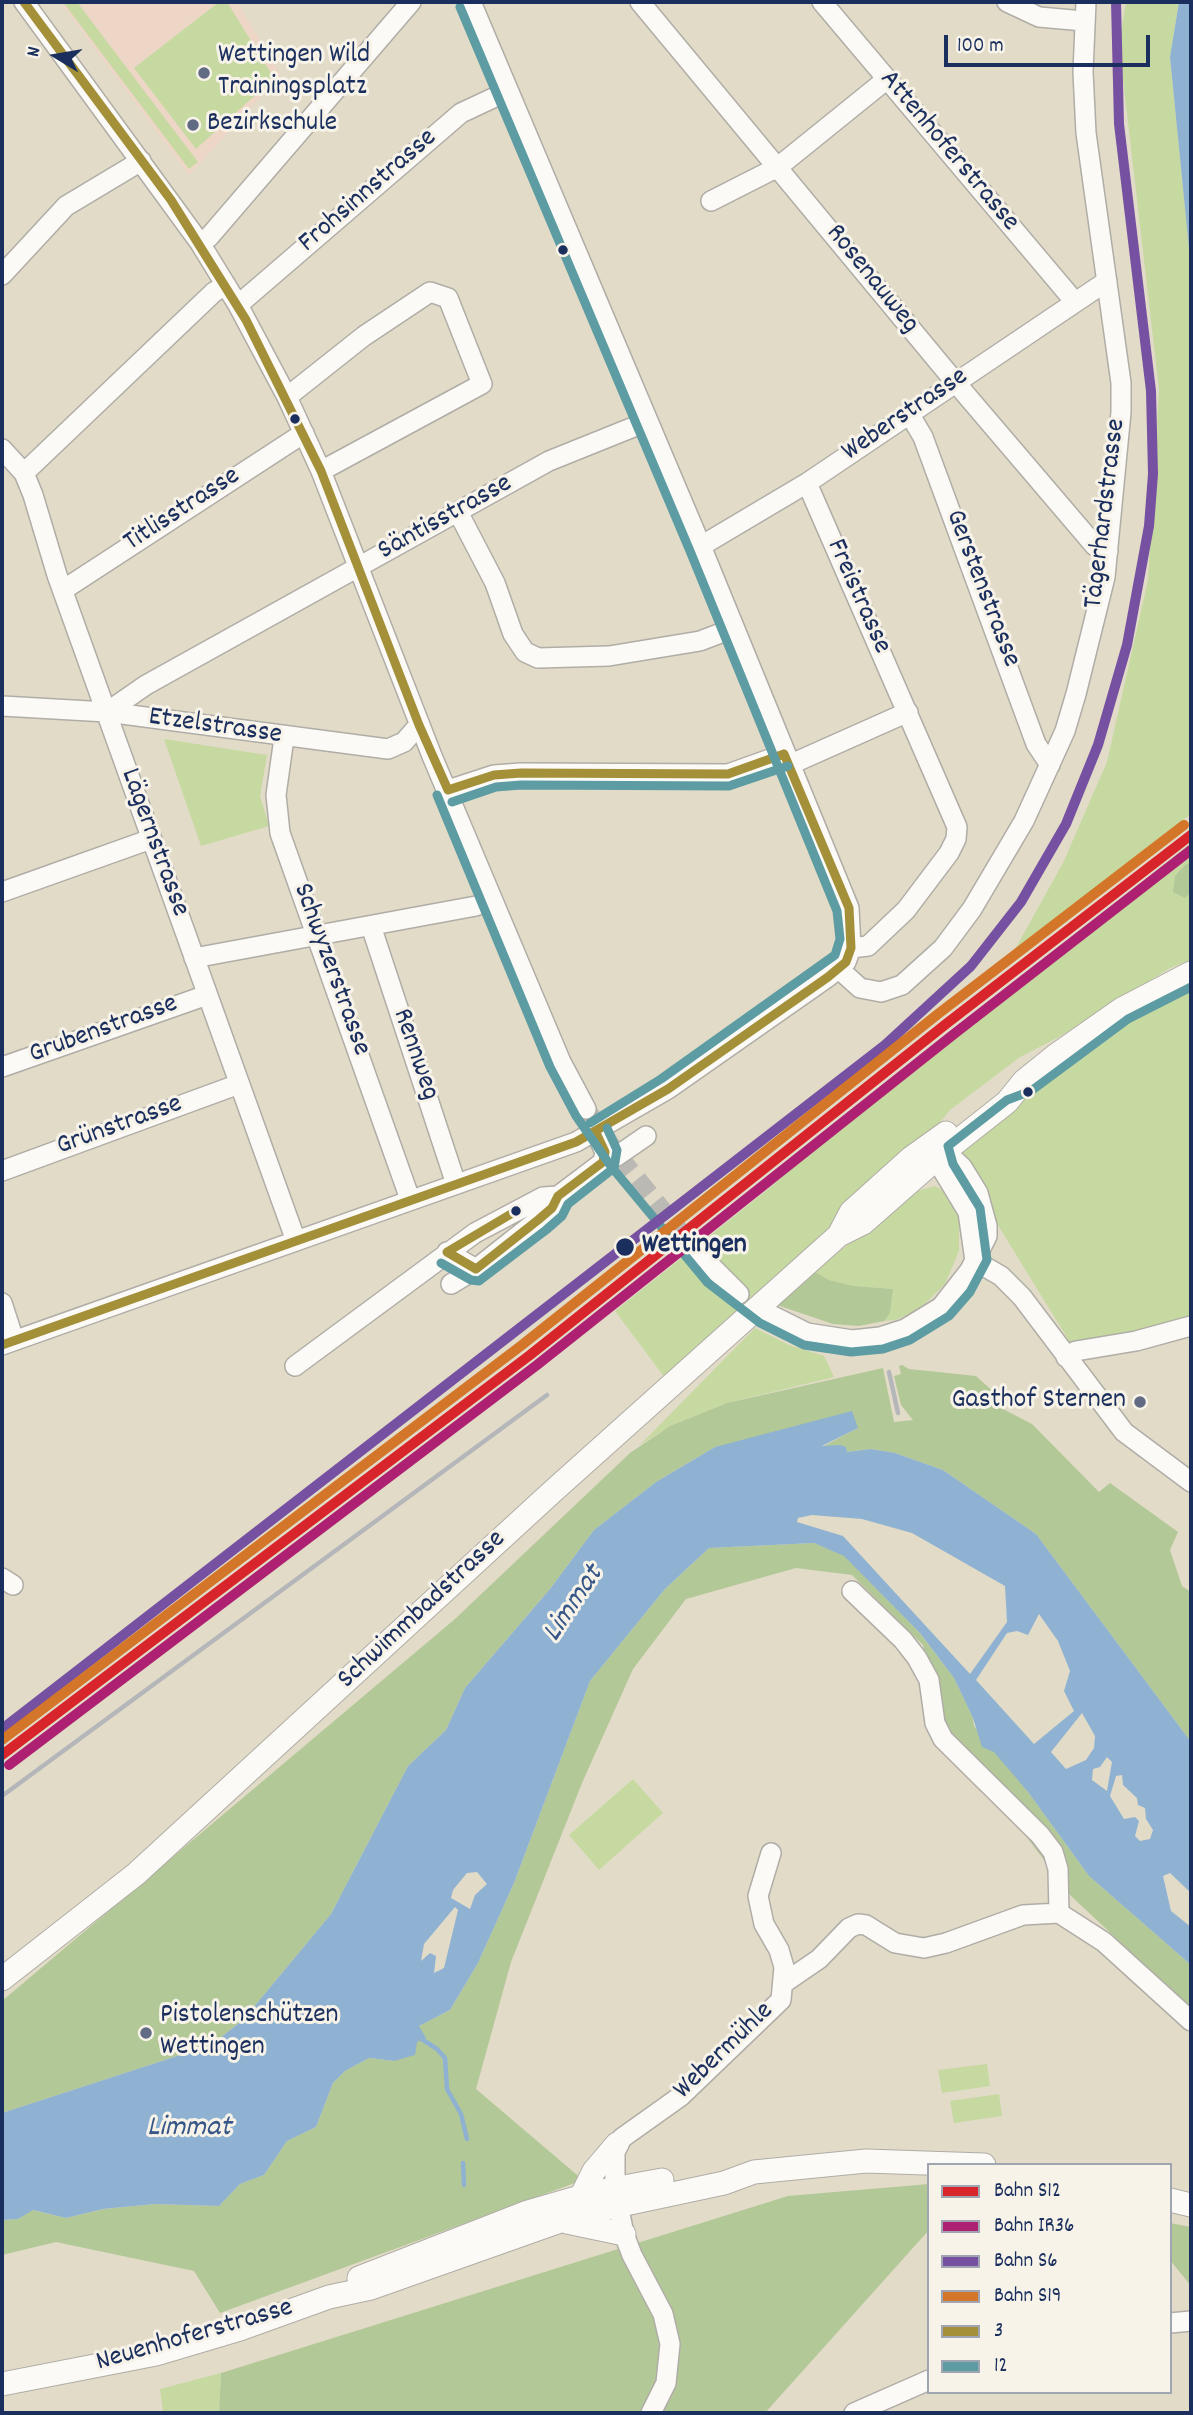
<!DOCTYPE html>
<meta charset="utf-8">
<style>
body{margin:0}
#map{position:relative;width:1193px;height:2415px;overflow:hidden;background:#e2dbc8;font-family:Dekko,sans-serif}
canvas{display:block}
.frame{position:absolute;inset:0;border:4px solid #1b2f5e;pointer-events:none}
.legend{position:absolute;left:927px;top:2163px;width:245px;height:231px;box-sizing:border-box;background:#f7f3e8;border:2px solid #9fa5b1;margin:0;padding:9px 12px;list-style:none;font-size:21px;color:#1b2f5e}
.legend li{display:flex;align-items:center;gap:14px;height:35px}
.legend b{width:35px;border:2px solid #9fa5b1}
.north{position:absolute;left:21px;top:21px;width:70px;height:70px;-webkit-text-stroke:5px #f7f3e8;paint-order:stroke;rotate:281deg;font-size:19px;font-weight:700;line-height:28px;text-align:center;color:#1b2f5e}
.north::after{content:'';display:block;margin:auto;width:24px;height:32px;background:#1b2f5e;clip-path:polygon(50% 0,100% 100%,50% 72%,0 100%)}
.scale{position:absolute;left:944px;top:35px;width:206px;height:32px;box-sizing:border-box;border:4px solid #1b2f5e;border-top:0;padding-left:9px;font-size:21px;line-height:24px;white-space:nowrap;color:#1b2f5e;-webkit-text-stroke:5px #f7f3e8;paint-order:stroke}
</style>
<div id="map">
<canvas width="1193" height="2415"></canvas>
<div class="frame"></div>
<ul class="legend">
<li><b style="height:9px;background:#d8242b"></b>Bahn S12</li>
<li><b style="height:9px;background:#ae2071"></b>Bahn IR36</li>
<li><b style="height:9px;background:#7751a1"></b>Bahn S6</li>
<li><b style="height:9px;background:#d47629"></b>Bahn S19</li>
<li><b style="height:9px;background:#a49039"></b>3</li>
<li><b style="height:9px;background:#5c9ca2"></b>12</li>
</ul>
<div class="north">N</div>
<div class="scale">100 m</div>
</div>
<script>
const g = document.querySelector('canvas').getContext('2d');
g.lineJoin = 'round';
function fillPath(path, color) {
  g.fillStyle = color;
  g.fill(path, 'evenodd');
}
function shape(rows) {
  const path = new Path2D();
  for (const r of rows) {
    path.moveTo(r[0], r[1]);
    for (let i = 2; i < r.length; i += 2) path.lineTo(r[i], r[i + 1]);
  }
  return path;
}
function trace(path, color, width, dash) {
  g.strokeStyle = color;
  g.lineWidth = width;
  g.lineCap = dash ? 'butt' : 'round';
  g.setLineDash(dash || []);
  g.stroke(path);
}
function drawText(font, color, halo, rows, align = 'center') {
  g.font = font + ' Dekko,sans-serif';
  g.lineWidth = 6;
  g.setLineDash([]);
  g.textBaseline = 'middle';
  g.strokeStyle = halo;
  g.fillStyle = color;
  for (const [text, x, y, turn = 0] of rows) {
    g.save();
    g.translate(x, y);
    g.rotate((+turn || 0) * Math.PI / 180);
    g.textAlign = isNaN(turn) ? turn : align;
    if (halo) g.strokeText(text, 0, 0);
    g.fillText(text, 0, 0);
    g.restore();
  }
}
fillPath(shape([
 [60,2,237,2,281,75,189,175]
]), '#eed6c7');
fillPath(shape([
 [63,2,77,2,198,162,189,169],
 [219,2,227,2,274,78,196,149,134,68],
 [1126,2,1179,2,1170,57,1191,269,1191,814,1014,951,1063,863,1107,762,1148,580,1159,389,1119,45],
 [164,739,267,755,260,796,269,826,201,846],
 [1191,843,1191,960,1170,968,1059,1037,1020,1057,950,1110,928,1137,665,1378,615,1311,767,1190,907,1069],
 [1191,982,1191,1321,1071,1344,996,1222,982,1182,956,1148,1074,1058,1174,989],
 [935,1186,946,1192,959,1215,959,1251,945,1284,920,1309,896,1320,884,1321,890,1313,893,1289,854,1286,829,1280,815,1272,910,1193],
 [755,1328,789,1345,824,1356,834,1377,727,1403,670,1426,640,1445],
 [633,1779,663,1813,599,1870,569,1835],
 [987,2064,990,2086,942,2093,938,2070],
 [999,2094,1002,2116,954,2123,950,2101],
 [221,2373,219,2413,163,2413,160,2389]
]), '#c6d9a1');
fillPath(shape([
 [1191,862,1191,892,1185,898,1173,892,1175,876,1185,865],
 [815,1272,829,1280,854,1286,893,1289,890,1313,884,1321,859,1326,833,1324,774,1304],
 [902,1365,909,1369,976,1376,997,1395,999,1407,1032,1424,1099,1492,1110,1483,1178,1532,1170,1550,1182,1586,1191,1592,1191,1742,1036,1534,943,1470,895,1453,871,1449,847,1452,842,1448,822,1447,858,1428,715,1447,656,1482,594,1530,550,1589,465,1688,446,1730,408,1766,331,1914,243,2020,211,2045,2,2113,2,2001,455,1619,630,1453,670,1426,727,1403,883,1368,894,1422,913,1420,901,1405,894,1376,901,1374,899,1366],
 [814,1543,844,1555,920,1633,954,1678,973,1718,974,1726,1028,1792,1089,1876,1191,1965,1191,2008,1072,1897,942,1725,923,1645,852,1575,796,1568,686,1599,633,1669,582,1783,511,1962,476,2089,583,2180,220,2313,194,2271,56,2242,2,2255,2,2220,18,2219,32,2210,66,2218,103,2209,155,2204,219,2206,240,2184,264,2175,287,2141,316,2127,333,2083,345,2071,369,2058,394,2061,419,2026,450,2010,478,1963,514,1883,590,1681,665,1589,709,1548],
 [929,2184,929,2230,765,2413,219,2413,221,2373,788,2196],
 [1170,2223,1191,2227,1191,2286,1170,2260]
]), '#b2c897');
fillPath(shape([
 [1179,2,1191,2,1191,269,1170,57],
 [852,1411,858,1428,822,1446,840,1445,846,1447,847,1452,871,1449,895,1453,943,1470,1036,1534,1191,1742,1191,1893,1170,1873,1163,1876,1171,1911,1191,1927,1191,1965,1089,1876,1028,1792,994,1752,982,1747,973,1718,954,1678,920,1633,844,1556,814,1543,709,1548,665,1589,590,1681,514,1883,478,1963,450,2010,419,2026,426,2038,417,2042,415,2055,394,2061,369,2058,345,2071,333,2083,316,2127,287,2141,264,2175,240,2184,219,2206,155,2204,103,2209,66,2218,33,2210,18,2219,2,2220,2,2113,211,2045,243,2020,331,1914,408,1766,446,1730,465,1688,550,1589,594,1530,656,1482,715,1447],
 [812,1515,862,1519,912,1533,1005,1586,1007,1622,970,1674,843,1536,797,1522,798,1518],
 [1039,1614,1058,1641,1070,1671,1064,1691,1074,1711,1034,1744,976,1680,1007,1633,1017,1631,1028,1635],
 [1082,1713,1095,1736,1094,1748,1086,1760,1066,1769,1051,1752],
 [1107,1757,1112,1762,1107,1791,1092,1780,1093,1769,1100,1767],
 [1122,1775,1123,1785,1137,1798,1138,1805,1145,1808,1146,1819,1153,1830,1150,1839,1140,1841,1135,1836,1139,1821,1135,1817,1124,1819,1110,1796,1116,1776],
 [477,1872,487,1884,475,1895,470,1909,451,1898,453,1890,467,1873],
 [455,1907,458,1910,444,1968,434,1973,436,1956,430,1953,421,1961,424,1944]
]), '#8fb2d2');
trace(shape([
 [420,2038,437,2049,445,2058,447,2089,461,2114,467,2139],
 [463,2163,464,2185]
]), '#8fb2d2', 4.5);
trace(shape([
 [586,1109,619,1157,695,1250]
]), '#bab9b3', 19, [19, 10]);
const minor = shape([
 [24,2,200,243,238,305,287,397,321,471,432,756,561,1062,586,1109],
 [640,2,956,383,1095,546,1108,551],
 [822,2,1075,302],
 [1007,2,1039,17,1084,21],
 [711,201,778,167,887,79],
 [200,243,209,237,411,2],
 [2,275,66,206,141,161],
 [238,305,461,113,508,91],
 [287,397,364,336,430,292,448,298,482,384,321,471],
 [910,415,923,437,1036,744,1050,765],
 [2,449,24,473,33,495,57,575,296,1241],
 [24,473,214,292,226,285],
 [807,483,957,827,956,839,949,853,906,910,868,946,851,948],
 [458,512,495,583,513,634,525,652,538,658,609,656,700,641,734,628],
 [701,546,807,483,1107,281],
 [63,590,304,433],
 [2,706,107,712,388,749,404,742,419,725],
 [107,712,146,685,549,461,646,422],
 [284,738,276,795,280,833,410,1199],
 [789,765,908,712],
 [448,790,494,775,521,773,728,774,784,754],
 [2,892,151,839],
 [371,926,456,1184],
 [194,958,476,906],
 [839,969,860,988,881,992,902,985,943,948,972,909,1024,821,1065,731,1076,694,1105,577,1121,412,1121,383,1086,133,1083,72,1086,2],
 [2,1067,207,995],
 [936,1146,942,1169,968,1212,975,1261],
 [605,1157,617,1156,646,1136],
 [2,1171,239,1084],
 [695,1250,739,1294],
 [447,1252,476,1269,538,1220,552,1208,558,1196,603,1162,605,1152,596,1133],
 [975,1261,1001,1276,1022,1297,1124,1432,1191,1482],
 [451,1284,476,1269],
 [2,1303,14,1340],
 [767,1313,807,1333,852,1340,880,1337,905,1329,941,1307,970,1270,987,1236,987,1226,978,1193,962,1167,935,1142],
 [2,1345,576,1142,668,1089,828,977,846,962,851,948,849,908,701,546,471,2],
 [1066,1357,1076,1351,1136,1341,1191,1326],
 [295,1366,475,1233,543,1197,558,1196],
 [2,1578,13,1585],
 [852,1591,903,1640,917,1658,929,1680,935,1723,943,1739,1040,1835,1053,1852,1058,1869,1059,1913],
 [784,1983,819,1959,849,1928,858,1924,866,1925,895,1943,924,1948,946,1943,1023,1915,1059,1913,1104,1942,1191,2021],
 [1170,2323,1191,2321],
 [651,2413,666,2383,670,2344,663,2314,632,2255,624,2234,615,2189,615,2152,622,2138,681,2096,781,2000,784,1967,779,1950,764,1924,758,1896,771,1853],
 [854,2413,929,2380]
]);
const major = shape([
 [839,1235,851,1212,911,1158,946,1133],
 [2,1979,136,1874,552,1492,839,1235,863,1223,945,1151,1007,1102,1024,1081,1055,1056,1122,1009,1191,973],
 [581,2197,594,2171,617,2144],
 [1170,2200,1191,2205],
 [567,2222,624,2234],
 [359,2278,528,2212,597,2192,662,2180],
 [2,2384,156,2354,240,2329,329,2297,371,2288,583,2213,724,2183,754,2172,866,2161,984,2165]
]);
trace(minor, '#b0ada6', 22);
trace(major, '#b0ada6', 25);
trace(minor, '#fbfaf7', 19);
trace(major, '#fbfaf7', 23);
trace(shape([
 [889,1372,898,1413],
 [2,1796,547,1395]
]), '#b5b6b9', 4.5);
trace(shape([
 [24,2,171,200,246,320,321,471,419,725,448,790],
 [448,790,494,775,521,773,728,774,784,754],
 [516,1211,447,1252,476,1269,538,1220,552,1208,558,1196,603,1162,605,1152,596,1133],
 [2,1345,576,1142,668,1089,828,977,846,962,851,948,849,908,784,754]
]), '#a49039', 9);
trace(shape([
 [460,7,690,551,837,911,840,939,835,955,661,1079,590,1123],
 [437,795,550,1067,576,1116,610,1165,708,1283,760,1323,804,1345,851,1352,883,1349,910,1340,949,1316,970,1292,987,1260,980,1208,953,1164,948,1146,1007,1100,1031,1091,1128,1019,1191,987],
 [452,802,496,787,521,785,729,786,788,766],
 [441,1263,471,1280,479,1281,546,1230,562,1216,568,1204,614,1168,617,1150,607,1128]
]), '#5c9ca2', 9);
trace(shape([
 [2,1755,530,1355,946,1024,1191,835]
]), '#d8242b', 10);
trace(shape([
 [9,1765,537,1365,954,1034,1191,850]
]), '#ae2071', 10);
trace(shape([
 [2,1729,885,1045,971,966,1021,902,1066,824,1098,745,1127,645,1149,526,1153,474,1151,391,1119,124,1116,2]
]), '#7751a1', 10);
trace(shape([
 [2,1740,522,1345,938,1014,1184,825]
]), '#d47629', 10);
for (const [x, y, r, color] of [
 [204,73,7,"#616b83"],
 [193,125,7,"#616b83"],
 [563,250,6,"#1b2f5e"],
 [295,419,6,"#1b2f5e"],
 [1028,1092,6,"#1b2f5e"],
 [516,1211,6,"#1b2f5e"],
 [625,1247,10,"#1b2f5e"],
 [1140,1402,7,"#616b83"],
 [146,2033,7,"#616b83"]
]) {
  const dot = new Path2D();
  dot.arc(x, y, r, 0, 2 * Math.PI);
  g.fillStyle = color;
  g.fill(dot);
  trace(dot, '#f7f3e8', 2.5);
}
drawText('28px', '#1b2f5e', '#f7f3e8', [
 ["Wettingen Wild",218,57],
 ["Trainingsplatz",218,89],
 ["Bezirkschule",207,125],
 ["Gasthof Sternen",1126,1402,"right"],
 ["Pistolenschützen",160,2017],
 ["Wettingen",160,2049]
], 'left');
drawText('28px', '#1b2f5e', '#f7f3e8', [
 ["Attenhoferstrasse",948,152,50],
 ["Frohsinnstrasse",369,192,-41],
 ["Rosenauweg",871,280,51],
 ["Weberstrasse",906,416,-34],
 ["Titlisstrasse",183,511,-33],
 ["Tägerhardstrasse",1107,514,-83],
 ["Säntisstrasse",446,519,-29],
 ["Gerstenstrasse",981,589,69],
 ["Freistrasse",857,597,66],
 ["Etzelstrasse",215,728,8],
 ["Lägernstrasse",153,843,70],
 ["Schwyzerstrasse",330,970,70],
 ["Grubenstrasse",104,1031,-20],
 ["Rennweg",414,1055,71],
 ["Grünstrasse",120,1127,-20],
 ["Schwimmbadstrasse",423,1611,-43],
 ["Webermühle",725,2052,-44],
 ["Neuenhoferstrasse",195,2337,-16]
]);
drawText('bold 28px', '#1b2f5e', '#f7f3e8', [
 ["Wettingen",642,1247]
], 'left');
drawText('italic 30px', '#375788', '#f7f3e8', [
 ["Limmat",575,1605,-56],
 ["Limmat",189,2130]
]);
</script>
